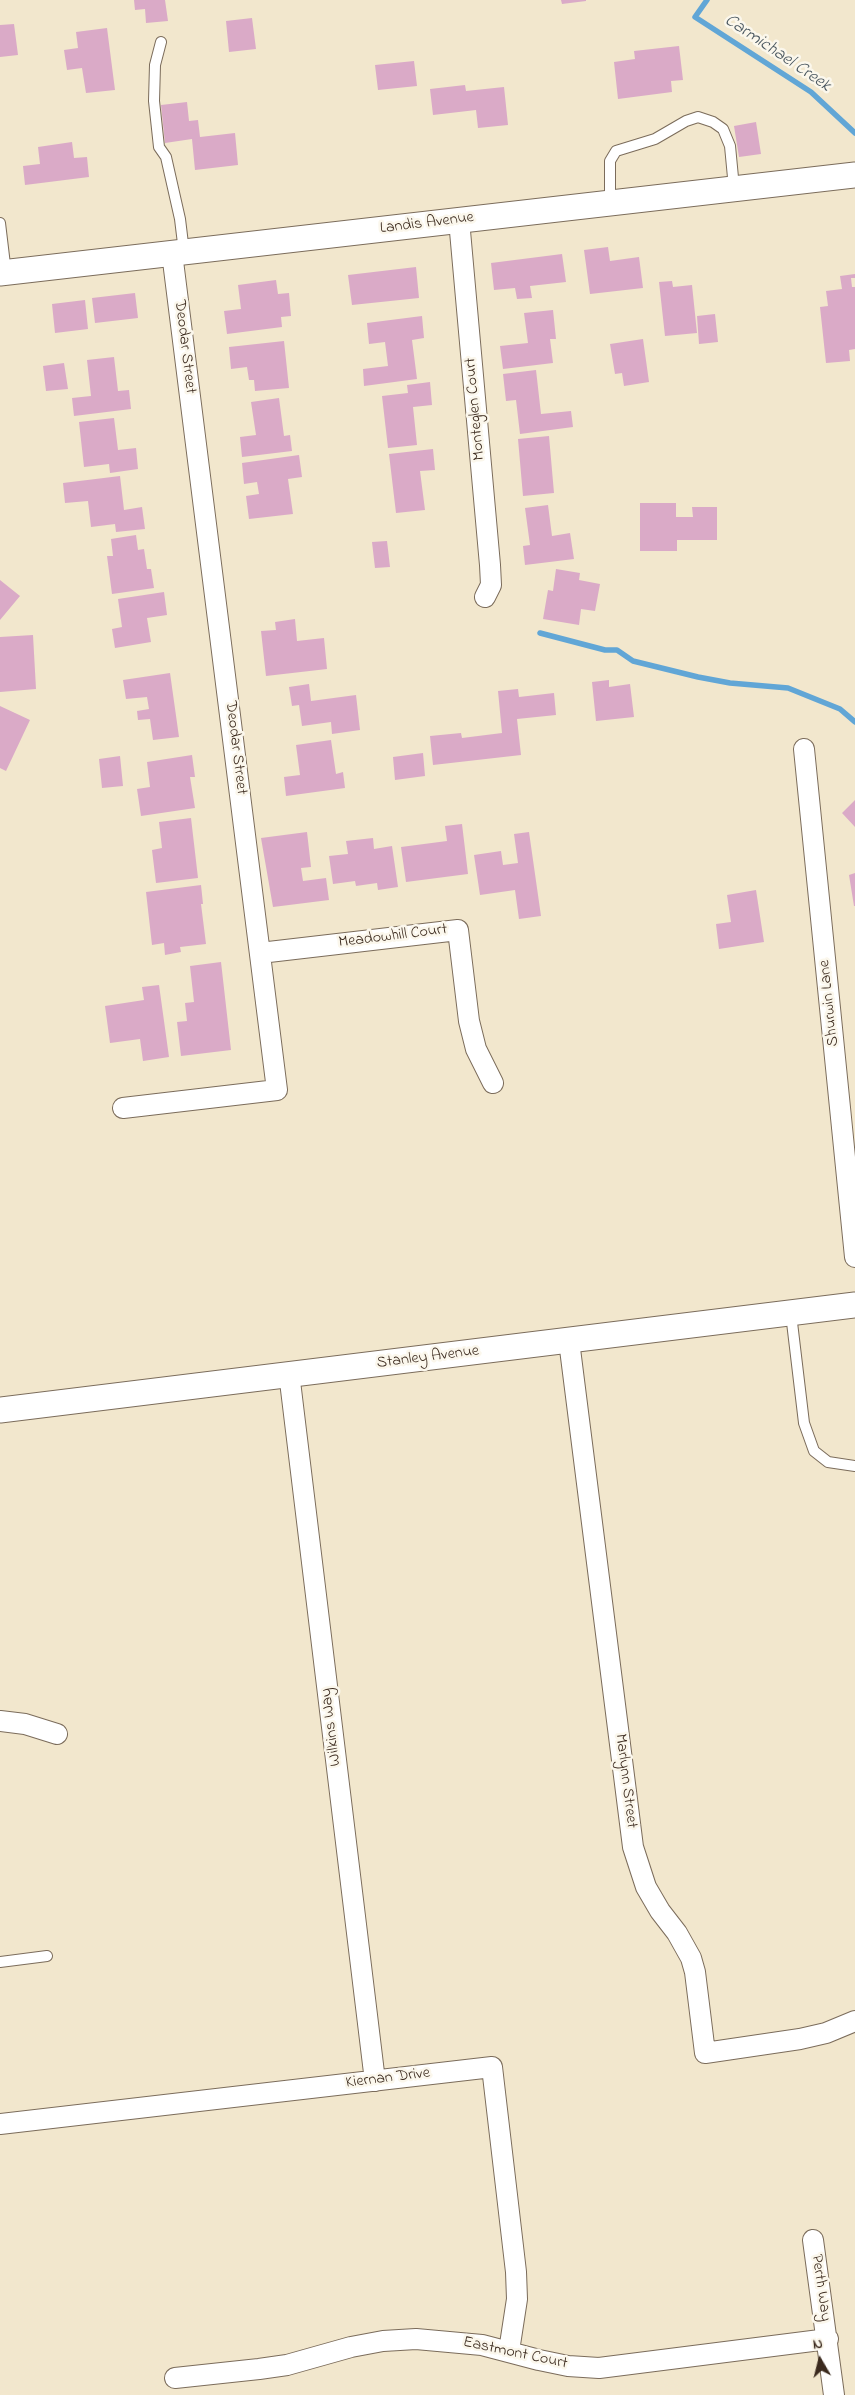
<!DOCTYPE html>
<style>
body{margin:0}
#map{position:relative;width:855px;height:2395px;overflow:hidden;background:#f2e7cd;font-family:"Indie Flower",sans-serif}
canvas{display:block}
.north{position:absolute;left:795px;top:2335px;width:50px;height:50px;-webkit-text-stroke:4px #fbf7ec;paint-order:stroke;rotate:352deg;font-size:14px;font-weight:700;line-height:20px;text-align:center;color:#3b2a1e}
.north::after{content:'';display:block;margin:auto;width:18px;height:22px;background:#3b2a1e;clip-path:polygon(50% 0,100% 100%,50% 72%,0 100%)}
</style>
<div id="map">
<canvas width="855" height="2395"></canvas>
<div class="north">N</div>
</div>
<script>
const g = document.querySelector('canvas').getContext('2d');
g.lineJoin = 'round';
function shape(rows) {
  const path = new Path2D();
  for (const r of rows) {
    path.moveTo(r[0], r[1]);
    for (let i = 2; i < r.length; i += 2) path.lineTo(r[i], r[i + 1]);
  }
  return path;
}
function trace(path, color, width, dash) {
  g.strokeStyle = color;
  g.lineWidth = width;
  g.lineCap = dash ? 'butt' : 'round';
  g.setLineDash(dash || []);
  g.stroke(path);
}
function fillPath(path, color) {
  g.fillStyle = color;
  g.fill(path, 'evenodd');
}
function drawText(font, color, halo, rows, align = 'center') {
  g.font = font + ' "Indie Flower",sans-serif';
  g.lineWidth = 5;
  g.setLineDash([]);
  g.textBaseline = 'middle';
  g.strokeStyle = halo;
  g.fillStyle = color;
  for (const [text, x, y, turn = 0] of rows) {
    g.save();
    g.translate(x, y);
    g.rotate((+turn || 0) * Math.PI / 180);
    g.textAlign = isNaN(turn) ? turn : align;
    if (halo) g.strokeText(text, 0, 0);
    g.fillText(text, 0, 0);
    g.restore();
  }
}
trace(shape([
 [707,0,695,17,811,92,855,133],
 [540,633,605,650,617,650,633,661,698,677,730,683,788,688,840,709,855,722]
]), '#61a6d6', 5.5);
fillPath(shape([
 [134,0,165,0,168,21,146,23,145,9,135,10],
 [561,0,586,0,586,1,562,4],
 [252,18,256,49,229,52,226,21],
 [14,24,18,55,0,57,0,25],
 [107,28,115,90,86,93,82,68,67,70,64,50,78,48,76,32],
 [679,46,683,80,671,81,672,92,618,99,614,62,635,59,634,51],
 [414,61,417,86,378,90,375,65],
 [465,85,466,91,504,87,508,125,478,128,476,110,433,115,430,89],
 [187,102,189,121,198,120,200,137,235,133,238,165,195,170,192,139,165,143,161,105],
 [756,122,761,154,739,157,734,126],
 [72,142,74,158,87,157,89,177,25,185,23,166,40,164,38,147],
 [608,247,610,261,639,257,643,288,590,294,584,250],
 [562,254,566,282,530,286,532,298,517,299,515,288,494,290,491,263],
 [416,267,419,298,352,305,348,275],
 [855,274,855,278,851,278,852,287,855,287,855,349,849,350,850,361,826,363,820,307,828,306,826,291,842,289,840,276],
 [276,280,278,294,289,293,291,316,281,317,282,327,227,334,224,311,241,309,238,285],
 [672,281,673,287,692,285,697,333,665,336,659,282],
 [135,293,138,318,95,323,92,298],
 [85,300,88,329,55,333,52,304],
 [553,310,556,339,550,339,553,363,503,369,500,346,528,343,524,313],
 [715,314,718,342,699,344,697,316],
 [422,316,424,338,412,340,417,379,364,386,363,369,388,366,385,342,369,344,367,323],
 [643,339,649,382,624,386,622,373,615,374,610,344],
 [284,341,289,388,255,391,254,380,249,380,247,367,231,369,229,347],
 [114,357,118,391,129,390,131,409,74,416,72,398,91,396,87,360],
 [64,363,68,389,46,391,43,366],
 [536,370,541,414,571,411,573,427,520,434,516,400,506,401,503,374],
 [430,382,432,405,413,407,417,445,388,448,382,396,408,393,407,385],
 [279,398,284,436,290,435,292,451,242,457,240,437,256,435,251,402],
 [114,418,118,450,136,448,138,469,110,473,109,464,84,467,79,422],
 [549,436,554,493,523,496,518,439],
 [433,449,435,470,420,471,425,510,396,513,389,454],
 [299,455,302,477,288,479,293,514,249,519,246,496,259,494,257,482,244,484,242,463],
 [120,476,124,510,142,507,145,529,116,532,115,524,91,527,88,501,65,503,63,483],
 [640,503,676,503,676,517,693,517,692,507,717,507,717,540,677,540,677,551,640,551],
 [548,505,552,536,570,533,574,559,525,565,523,546,530,545,525,508],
 [136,535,138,550,144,549,147,569,151,569,154,588,112,594,107,556,113,556,111,539],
 [387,541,390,567,375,568,372,542],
 [556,569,580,573,579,580,600,584,595,611,581,609,579,625,543,619,548,590,553,591],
 [0,580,20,596,0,620],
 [164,592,167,615,147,618,151,642,115,648,112,629,122,627,118,599],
 [295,619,297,641,324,638,327,669,266,676,261,631,276,630,275,622],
 [33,635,36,689,0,692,0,637],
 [170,673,179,737,153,740,150,719,138,720,137,711,149,709,147,697,126,699,123,680],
 [609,680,609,687,630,684,634,717,596,721,592,682],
 [309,684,311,701,356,695,360,730,332,734,331,722,302,726,299,705,292,706,289,687],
 [518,689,519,697,554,693,556,715,517,719,521,755,433,765,430,736,461,733,462,738,502,733,498,691],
 [0,706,30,720,6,771,0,768],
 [331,740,336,774,343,772,345,788,286,796,284,777,300,775,296,745],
 [423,753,425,776,395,780,393,757],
 [192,755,195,777,190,777,195,808,141,816,137,789,150,787,147,762],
 [120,756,123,786,102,788,99,759],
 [855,800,855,827,842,813],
 [191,818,198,878,156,883,152,850,162,848,159,822],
 [462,824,468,874,406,882,401,847,447,841,445,826],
 [307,832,311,867,301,868,303,881,326,878,329,900,273,907,261,838],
 [529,832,541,916,519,919,515,890,480,895,474,855,501,851,503,865,518,863,514,834],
 [373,838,374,849,392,846,398,887,378,890,377,883,356,886,355,881,333,884,329,856,348,854,346,841],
 [855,873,855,906,854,906,849,875],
 [201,885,203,904,201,904,206,944,180,947,181,952,165,955,164,943,152,945,146,892],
 [756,890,764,942,719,949,716,924,731,922,727,895],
 [221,962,231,1050,181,1056,177,1022,187,1021,185,1003,194,1002,190,966],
 [159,985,169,1057,143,1061,140,1039,110,1043,105,1006,144,1000,142,987]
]), '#daaac7');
const service = shape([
 [161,42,155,65,154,101,159,147,166,157,180,219,184,252],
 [610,203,610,161,616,151,655,139,686,121,698,117,713,122,723,129,730,146,734,188],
 [0,223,6,273],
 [791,1314,804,1423,814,1451,828,1462,855,1466],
 [0,1962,47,1956]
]);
const minor = shape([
 [459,220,490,565,491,585,485,597],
 [804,749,855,1257],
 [260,953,458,930,469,1021,476,1049,493,1083],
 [123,1108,277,1090,172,253],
 [569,1341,633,1847,646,1887,660,1911,677,1933,691,1958,695,1972,705,2053,800,2039,826,2033,855,2021],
 [289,1373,375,2081],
 [0,1721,25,1724,57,1734],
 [0,2124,492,2067,516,2272,517,2299,509,2351],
 [813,2240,834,2395],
 [175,2378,259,2369,287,2365,351,2347,383,2341,416,2339,482,2345,539,2360,568,2366,599,2368,828,2339]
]);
const tertiary = shape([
 [0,273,855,175],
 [0,1410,855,1305]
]);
trace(service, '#7b6c5b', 12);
trace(minor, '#7b6c5b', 22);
trace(tertiary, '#7b6c5b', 27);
trace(service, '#fff', 10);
trace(minor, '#fff', 20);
trace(tertiary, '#fff', 25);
drawText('16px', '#3b2a1e', '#fbf7ec', [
 ["Landis Avenue",427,224,-7],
 ["Deodar Street",184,347,83],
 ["Monteglen Court",476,409,-95],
 ["Deodar Street",235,748,83],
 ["Meadowhill Court",393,937,-7],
 ["Shurwin Lane",830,1003,-96],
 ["Stanley Avenue",428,1358,-7],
 ["Wilkins Way",332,1727,-97],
 ["Marlynn Street",625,1781,83],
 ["Kiernan Drive",388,2079,-7],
 ["Perth Way",820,2288,82],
 ["Eastmont Court",515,2354,12]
]);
drawText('italic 18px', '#48555e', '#fbf7ec', [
 ["Carmichael Creek",777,54,34]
]);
</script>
